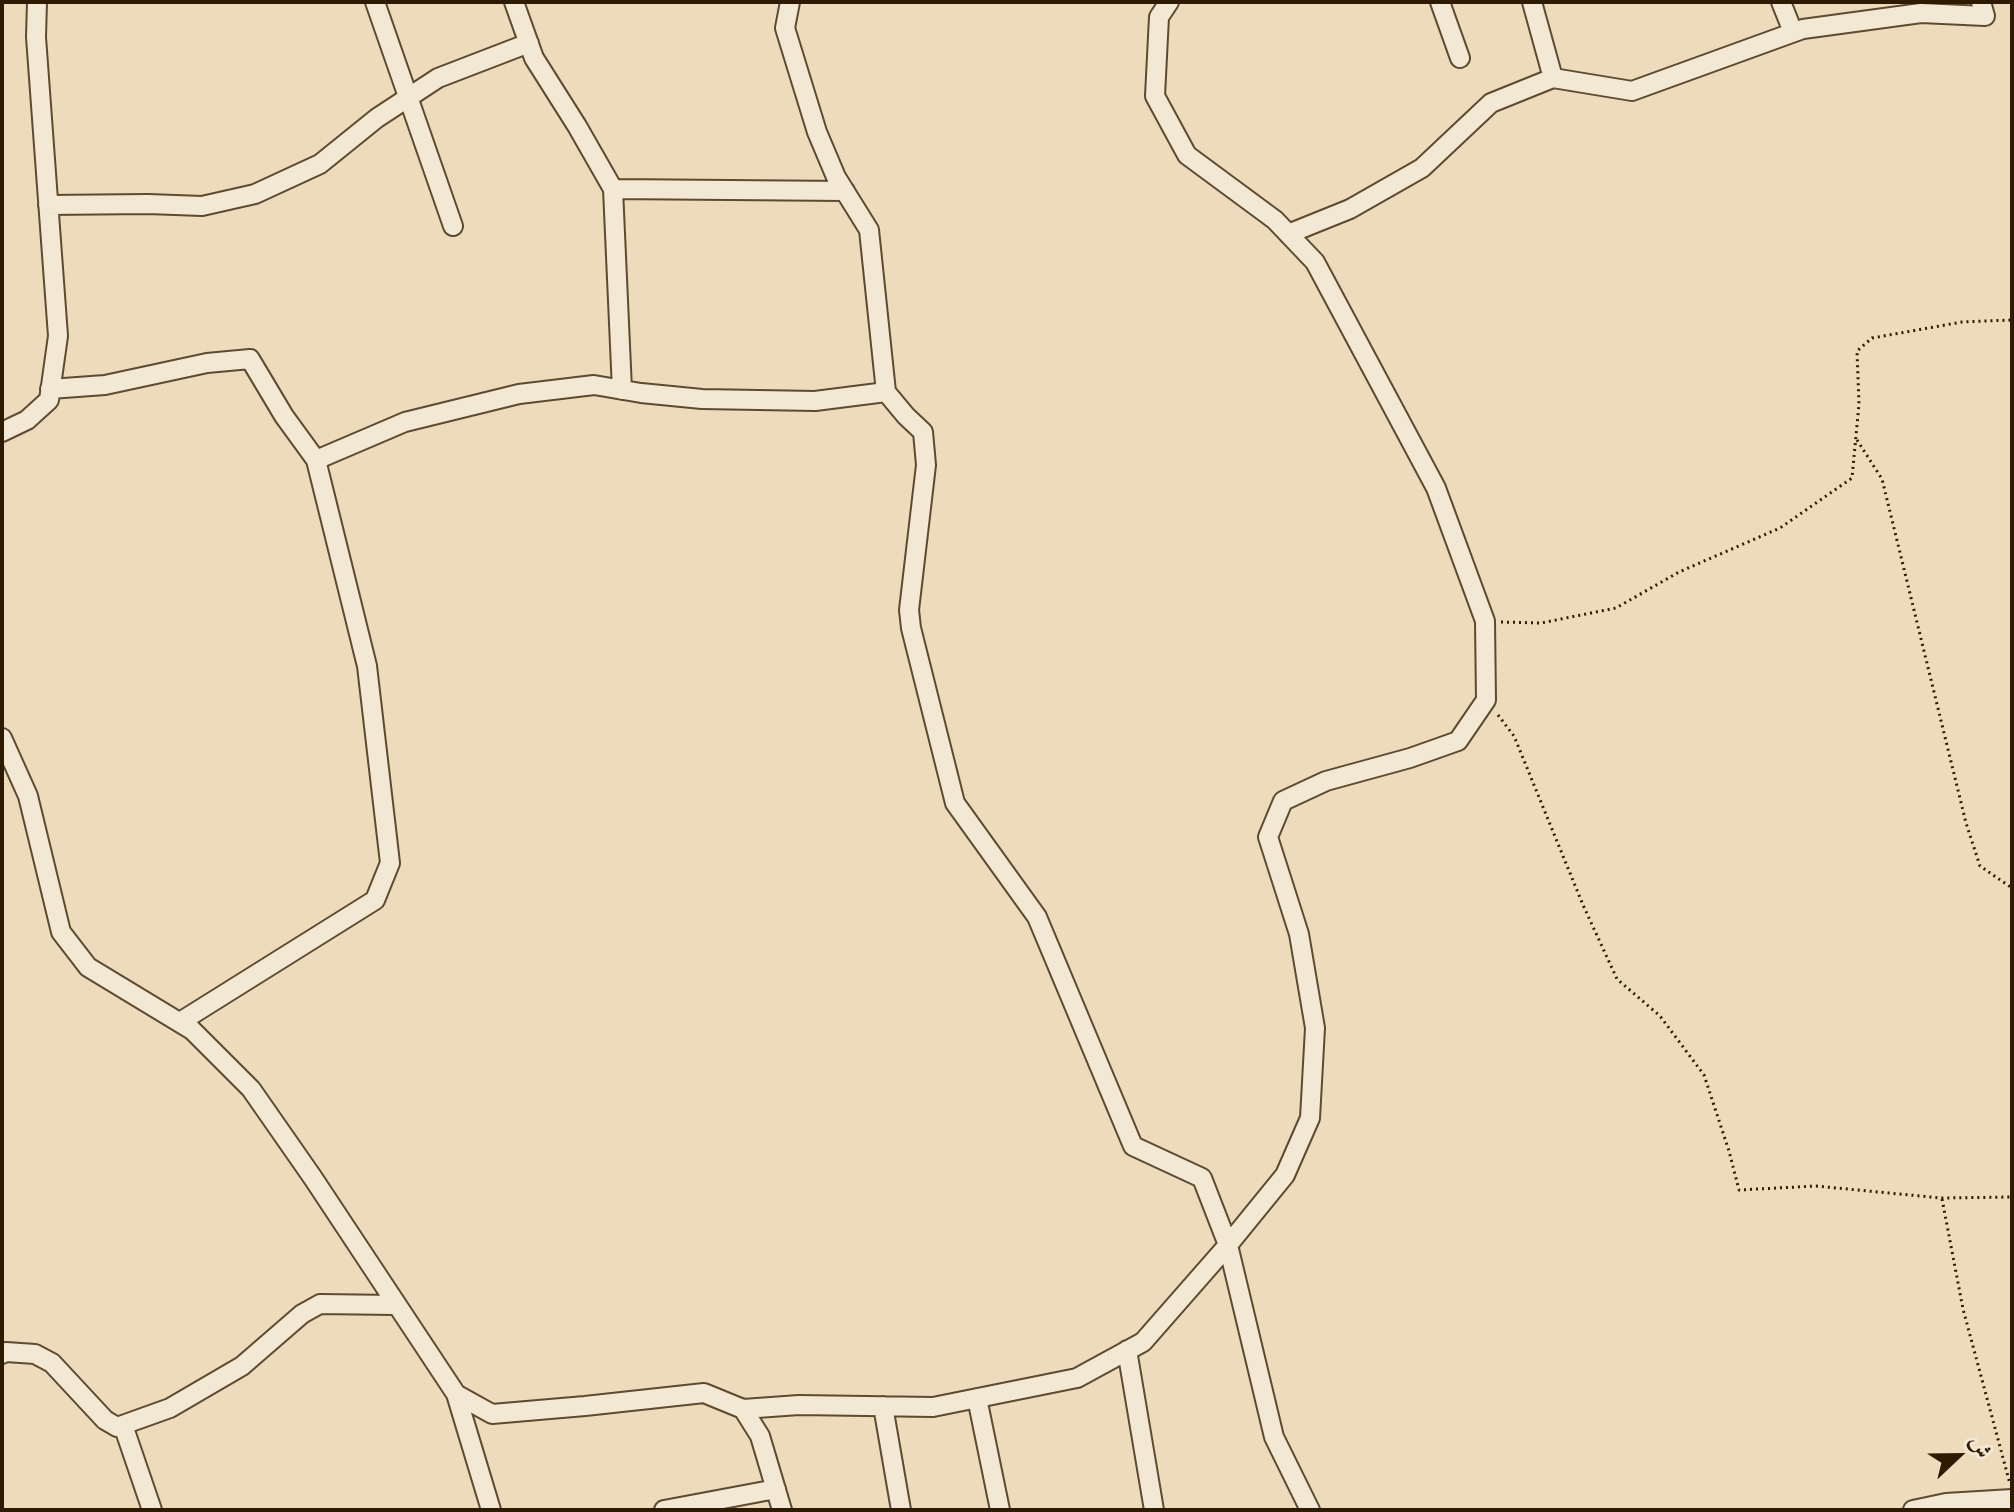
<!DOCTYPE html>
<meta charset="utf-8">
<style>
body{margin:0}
#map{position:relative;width:2014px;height:1512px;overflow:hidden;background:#eddbbb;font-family:Cardo,Amiri,serif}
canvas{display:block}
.frame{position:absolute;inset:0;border:4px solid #2e1901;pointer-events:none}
.north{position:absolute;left:1918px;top:1416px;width:80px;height:80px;-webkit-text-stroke:6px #f3e8d3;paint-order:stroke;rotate:68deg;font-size:22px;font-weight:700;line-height:32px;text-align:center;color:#2e1901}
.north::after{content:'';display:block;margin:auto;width:28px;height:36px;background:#2e1901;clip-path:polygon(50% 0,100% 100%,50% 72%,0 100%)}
</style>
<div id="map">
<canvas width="2014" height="1512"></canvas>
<div class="frame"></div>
<div class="north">ش</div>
</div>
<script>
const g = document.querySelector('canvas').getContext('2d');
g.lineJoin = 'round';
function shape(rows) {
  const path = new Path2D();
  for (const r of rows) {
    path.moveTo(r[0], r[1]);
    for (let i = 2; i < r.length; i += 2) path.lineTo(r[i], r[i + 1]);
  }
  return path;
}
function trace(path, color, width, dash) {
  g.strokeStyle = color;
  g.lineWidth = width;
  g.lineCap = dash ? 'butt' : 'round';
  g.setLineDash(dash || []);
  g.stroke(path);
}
const minor = shape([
 [375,2,453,226],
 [514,2,534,58,577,126,613,189,622,390],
 [790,2,785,28,817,132,836,177,869,230,886,392,906,416,923,432,926,465,909,610,911,628,955,803,1037,917,1133,1146,1202,1178,1228,1245,1274,1437,1310,1510],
 [1440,2,1460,58],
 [1532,2,1553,78,1632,91,1803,29,1921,13,1985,16,1981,2],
 [1781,2,1793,32],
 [613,189,845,191],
 [48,205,148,204,202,206,255,194,320,164,377,118,438,78,529,43],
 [1288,234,1350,209,1422,168,1491,103,1553,78],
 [50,389,105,385,207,363,250,359,284,416,316,460,367,666,390,863,375,900,180,1022],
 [2,432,27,420,49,400,58,336,36,37,37,2],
 [316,460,405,422,519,394,594,385,641,393,702,399,815,401,886,392],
 [2,738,28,796,61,932,88,967,192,1030,251,1089,313,1178,456,1394,492,1414,585,1406,704,1393,743,1409,760,1436,782,1510],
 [1127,1350,1154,1510],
 [2,1354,6,1352,35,1354,52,1363,105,1420,117,1427,170,1408,242,1366,302,1314,320,1304,395,1305],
 [456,1394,491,1510],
 [977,1398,1000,1510],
 [883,1406,901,1510],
 [743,1409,799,1405,933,1407,1077,1378,1143,1342,1228,1245,1285,1175,1310,1118,1315,1028,1299,934,1268,837,1283,801,1326,781,1410,758,1458,741,1486,700,1485,621,1436,488,1315,262,1275,220,1187,155,1155,96,1159,17,1169,2],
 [123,1425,152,1510],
 [664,1510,776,1489],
 [1913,1510,1946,1503,2012,1499]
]);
trace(minor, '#5e4a30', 22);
trace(shape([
 [1857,440,1882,479,1966,823,1980,866,2012,888],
 [1501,622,1541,623,1616,608,1679,572,1780,528,1852,478,1859,404,1857,351,1872,338,1962,322,2012,320],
 [1498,715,1514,736,1583,905,1617,979,1660,1016,1704,1075,1729,1151,1739,1190,1816,1186,1941,1198,2012,1197],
 [1942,1199,1963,1309,2010,1484]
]), '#2e1901', 3, [2, 4]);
trace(minor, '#f3e8d3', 18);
</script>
